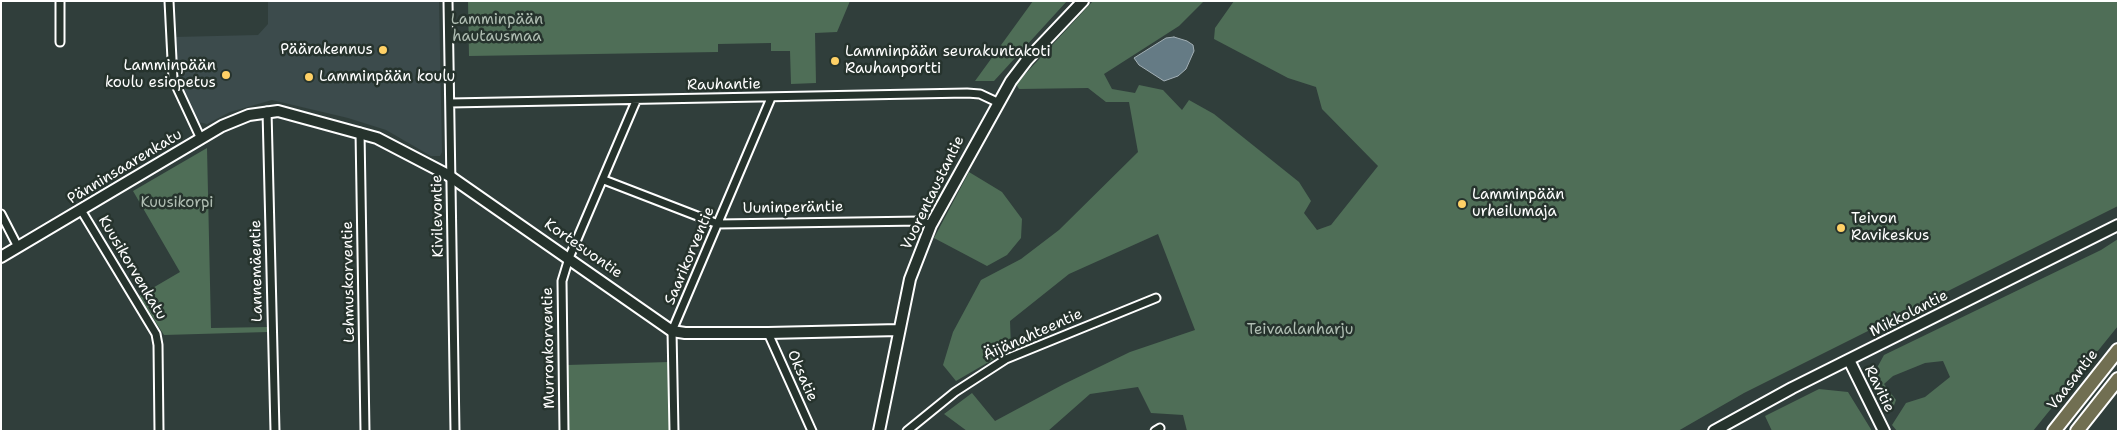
<!DOCTYPE html>
<meta charset="utf-8">
<style>
body{margin:0}
#map{position:relative;width:2119px;height:432px;overflow:hidden;background:#303e3b;font-family:"Shantell Sans",sans-serif}
canvas{display:block}
.frame{position:absolute;inset:0;border:2px solid #fff;pointer-events:none}
</style>
<div id="map">
<canvas width="2119" height="432"></canvas>
<div class="frame"></div>
</div>
<script>
const g = document.querySelector('canvas').getContext('2d');
g.lineJoin = 'round';
function fillPath(path, color) {
  g.fillStyle = color;
  g.fill(path, 'evenodd');
}
function shape(rows) {
  const path = new Path2D();
  for (const r of rows) {
    path.moveTo(r[0], r[1]);
    for (let i = 2; i < r.length; i += 2) path.lineTo(r[i], r[i + 1]);
  }
  return path;
}
function trace(path, color, width, dash) {
  g.strokeStyle = color;
  g.lineWidth = width;
  g.lineCap = dash ? 'butt' : 'round';
  g.setLineDash(dash || []);
  g.stroke(path);
}
function drawText(font, color, halo, rows, align = 'center') {
  g.font = font + ' "Shantell Sans",sans-serif';
  g.lineWidth = 5;
  g.setLineDash([]);
  g.textBaseline = 'middle';
  g.strokeStyle = halo;
  g.fillStyle = color;
  for (const [text, x, y, turn = 0] of rows) {
    g.save();
    g.translate(x, y);
    g.rotate((+turn || 0) * Math.PI / 180);
    g.textAlign = isNaN(turn) ? turn : align;
    if (halo) g.strokeText(text, 0, 0);
    g.fillText(text, 0, 0);
    g.restore();
  }
}
fillPath(shape([
 [268,1,439,1,442,152,440,156,431,156,386,130,348,118,272,100,230,112,207,124,198,122,180,85,174,68,174,37,258,35,268,24]
]), '#3c4b4c');
fillPath(shape([
 [468,1,850,1,837,32,815,33,816,83,791,84,790,51,771,51,771,43,718,44,718,52,469,56],
 [1033,1,1067,1,994,81,975,81],
 [1093,1,1204,1,1179,26,1104,74,1112,89,1135,93,1139,85,1163,90,1182,110,1189,100,1214,114,1299,182,1311,201,1304,213,1317,230,1331,225,1378,166,1322,109,1316,87,1288,78,1214,39,1215,28,1234,1,2118,1,2118,206,1744,393,1678,431,1187,431,1183,415,1151,413,1138,387,1090,394,1048,431,967,431,944,414,972,393,995,421,1064,384,1130,352,1195,330,1158,234,1069,274,1010,321,1011,349,956,381,943,365,953,332,981,280,1021,259,1059,230,1138,152,1129,102,1106,102,1088,88,1019,89,1016,84],
 [207,148,211,328,268,327,268,332,164,335,139,296,180,272,133,191],
 [969,172,1002,192,1022,219,1021,238,1007,255,987,266,934,238],
 [2118,239,2118,326,2033,431,1897,431,1892,425,1906,403,1925,397,1950,377,1943,361,1925,363,1893,376,1884,384,1896,400,1893,408,1888,410,1872,377,1884,355,2101,250],
 [669,362,670,431,569,431,567,365],
 [1819,389,1848,392,1872,431,1772,431,1765,416]
]), '#4f6e57');
const water = shape([
 [1174,37,1187,41,1193,45,1194,51,1186,69,1178,76,1164,81,1139,65,1134,58,1166,38,1174,37]
]);
fillPath(water, '#657b85');
trace(water, '#a3b0b6', 1);
const street = shape([
 [60,1,60,42],
 [169,1,173,79,201,139],
 [448,1,455,431],
 [450,103,967,93,980,94,997,102],
 [267,111,275,431],
 [360,132,365,431],
 [604,180,718,224,921,221,931,225],
 [81,210,156,334,158,345,159,431],
 [1,214,18,247],
 [768,333,812,431],
 [564,431,562,281,569,258,636,101],
 [674,431,672,331,771,98],
 [907,431,955,392,1006,359,1156,298],
 [1155,431,1160,428]
]);
const secondary = shape([
 [1,257,222,126,249,115,278,111,377,138,448,175,672,331,685,333,768,333,899,330],
 [1849,360,1884,431],
 [879,431,910,279,931,225,1011,81,1027,60,1083,1],
 [1714,431,1792,388,2118,225]
]);
const highway = shape([
 [2054,431,2118,350],
 [2077,431,2118,379]
]);
trace(street, '#fff', 11);
trace(secondary, '#fff', 14);
trace(highway, '#fff', 16);
trace(street, '#26332d', 7);
trace(secondary, '#26332d', 10);
trace(highway, '#716f52', 12);
for (const [x, y, r, color] of [
 [383,50,5,"#ffd166"],
 [835,61,5,"#ffd166"],
 [226,75,5,"#ffd166"],
 [309,77,5,"#ffd166"],
 [1462,204,5,"#ffd166"],
 [1841,228,5,"#ffd166"]
]) {
  const dot = new Path2D();
  dot.arc(x, y, r, 0, 2 * Math.PI);
  g.fillStyle = color;
  g.fill(dot);
  trace(dot, '#26332d', 2);
}
drawText('15px', '#b0beb3', '#26332d', [
 ["Lamminpään",497,20],
 ["hautausmaa",497,37],
 ["Kuusikorpi",177,203],
 ["Teivaalanharju",1300,330]
]);
drawText('15px', '#fff', '#26332d', [
 ["Päärakennus",373,50,"right"],
 ["Lamminpään seurakuntakoti",845,52],
 ["Rauhanportti",845,69],
 ["Lamminpään",216,66,"right"],
 ["koulu esiopetus",216,83,"right"],
 ["Lamminpään koulu",319,77],
 ["Lamminpään",1472,195],
 ["urheilumaja",1472,212],
 ["Teivon",1851,219],
 ["Ravikeskus",1851,236]
], 'left');
drawText('15px', '#fff', '#26332d', [
 ["Rauhantie",724,85,-1],
 ["Pänninsaarenkatu",125,167,-31],
 ["Vuorentaustantie",933,193,-64],
 ["Uuninperäntie",793,208,-1],
 ["Kivilevontie",438,216,-91],
 ["Kortesuontie",583,249,35],
 ["Saarikorventie",690,256,-67],
 ["Kuusikorvenkatu",132,268,59],
 ["Lannemäentie",257,271,-91],
 ["Lehmuskorventie",349,282,-91],
 ["Mikkolantie",1909,314,-27],
 ["Äijänahteentie",1033,335,-24],
 ["Murronkorventie",549,348,-91],
 ["Oksatie",802,376,66],
 ["Vaasantie",2073,380,-52],
 ["Ravitie",1879,389,64]
]);
</script>
